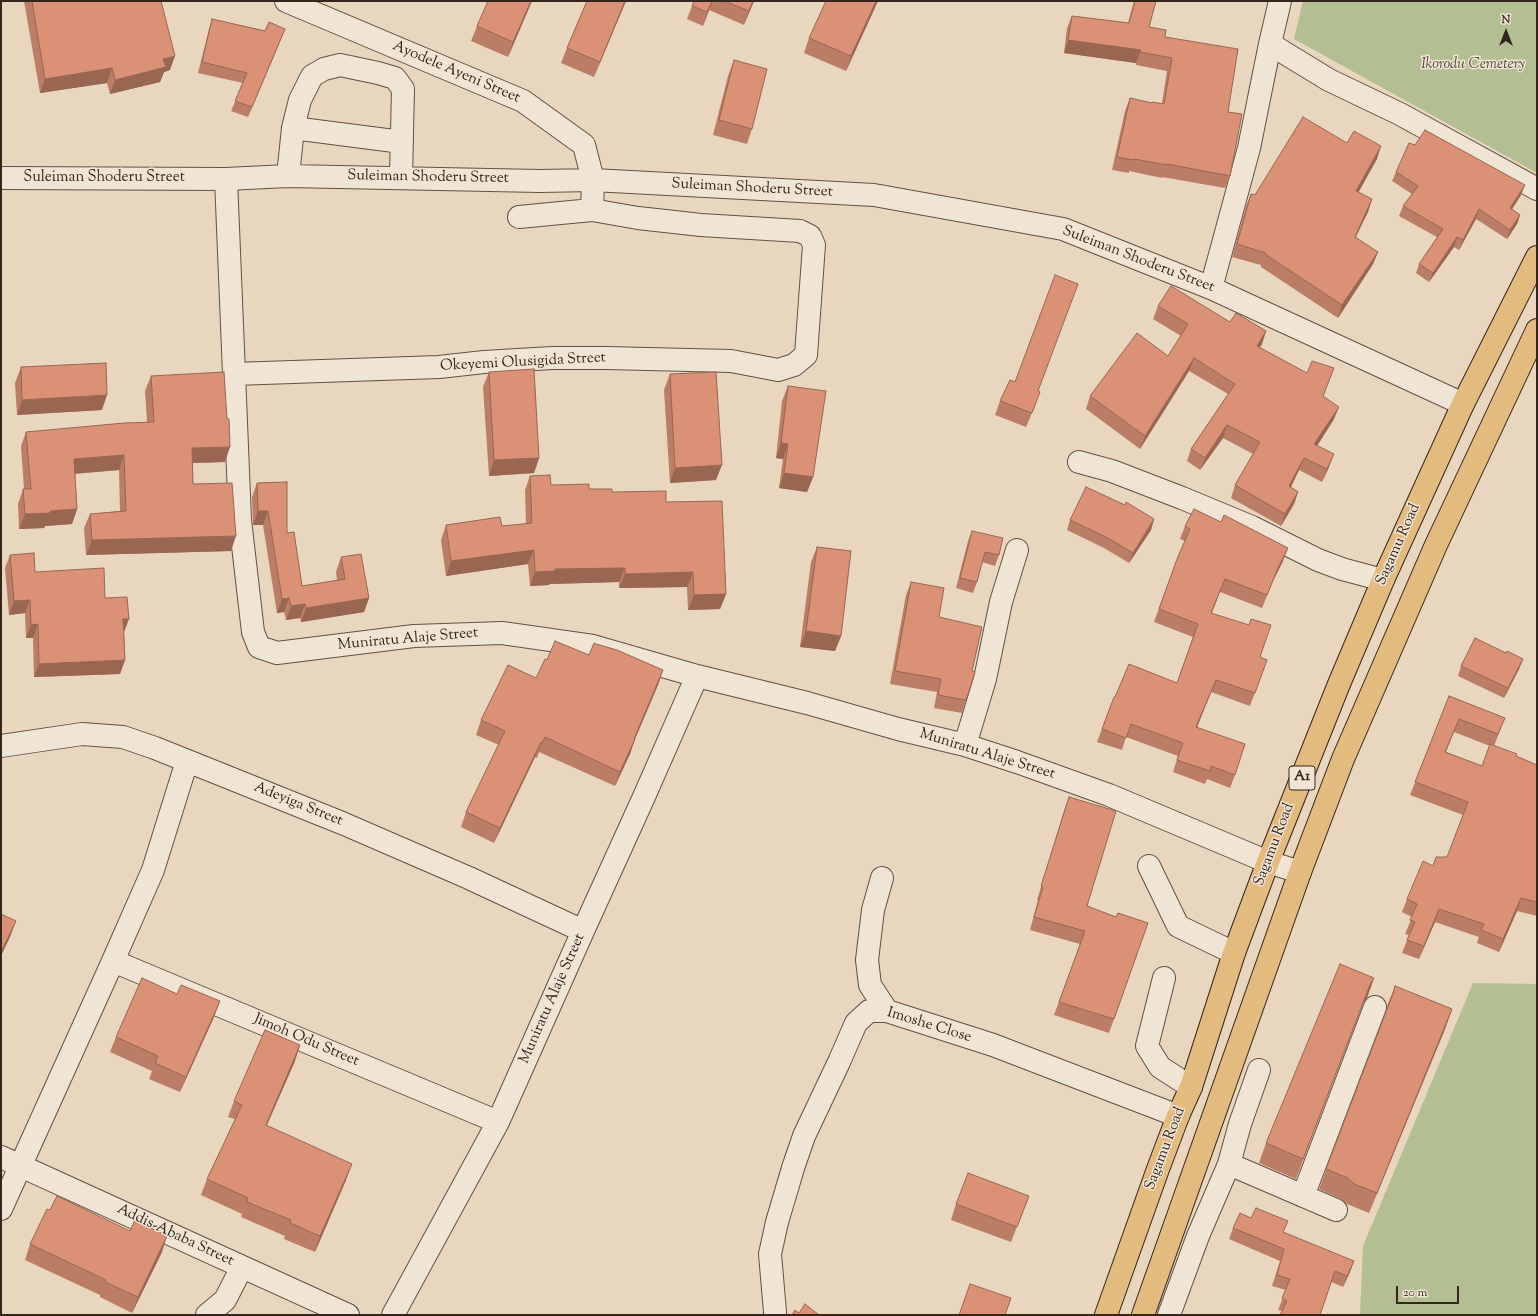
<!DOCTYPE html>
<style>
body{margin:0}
#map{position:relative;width:1538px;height:1316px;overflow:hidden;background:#e8d6be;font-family:"Sorts Mill Goudy",serif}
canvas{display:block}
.frame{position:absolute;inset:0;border:2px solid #34251d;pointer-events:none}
.north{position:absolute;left:1486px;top:12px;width:40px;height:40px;-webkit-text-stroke:3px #f0e4d5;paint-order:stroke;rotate:0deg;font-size:11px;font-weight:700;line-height:16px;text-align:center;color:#34251d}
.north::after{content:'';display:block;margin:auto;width:14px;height:18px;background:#34251d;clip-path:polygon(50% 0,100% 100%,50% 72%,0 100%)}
.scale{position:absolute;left:1396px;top:1286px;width:63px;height:18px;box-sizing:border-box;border:2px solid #34251d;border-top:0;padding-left:5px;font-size:12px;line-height:14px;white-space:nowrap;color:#34251d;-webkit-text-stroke:3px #f0e4d5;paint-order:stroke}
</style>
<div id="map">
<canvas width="1538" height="1316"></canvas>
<div class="frame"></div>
<div class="north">N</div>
<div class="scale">20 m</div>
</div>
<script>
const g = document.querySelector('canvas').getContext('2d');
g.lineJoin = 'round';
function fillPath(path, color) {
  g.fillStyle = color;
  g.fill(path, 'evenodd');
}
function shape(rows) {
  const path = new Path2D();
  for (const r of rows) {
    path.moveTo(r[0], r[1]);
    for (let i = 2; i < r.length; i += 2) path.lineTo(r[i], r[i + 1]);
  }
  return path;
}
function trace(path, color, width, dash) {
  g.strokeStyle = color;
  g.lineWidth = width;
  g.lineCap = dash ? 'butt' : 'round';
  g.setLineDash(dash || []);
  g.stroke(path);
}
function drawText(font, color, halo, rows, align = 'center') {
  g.font = font + ' "Sorts Mill Goudy",serif';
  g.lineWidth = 3;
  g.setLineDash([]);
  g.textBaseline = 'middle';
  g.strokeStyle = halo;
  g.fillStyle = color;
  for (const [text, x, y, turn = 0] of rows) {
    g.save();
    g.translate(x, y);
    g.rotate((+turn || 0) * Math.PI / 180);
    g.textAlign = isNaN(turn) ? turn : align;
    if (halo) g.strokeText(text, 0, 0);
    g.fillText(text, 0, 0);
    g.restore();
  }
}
fillPath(shape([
 [1303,1,1537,1,1537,173,1294,39],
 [1473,983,1537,984,1537,1315,1360,1315,1363,1246]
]), '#b4be93');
const minor = shape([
 [1270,44,1329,80,1400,114,1537,189],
 [293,128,402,142],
 [288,176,293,128,300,100,312,76,324,69,340,65,378,73,395,78,403,89,401,177],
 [1,178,226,179,288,176,540,181,593,180,874,195,1063,229,1211,288,1463,404],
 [226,179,240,520,253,632,259,647,277,653,414,636,502,633,593,646,697,676,807,703,898,729,965,745,1017,762,1109,795,1268,862,1300,872],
 [519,217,592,210],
 [1211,288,1249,148,1270,44,1280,1],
 [234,374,439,367,484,362,552,358,606,358,731,361,778,370,794,365,806,355,814,245,810,236,800,231,701,225,638,218,592,210,593,180,584,145,523,101,286,1],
 [1079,462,1112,471,1182,498,1252,527,1318,560,1342,569,1383,580],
 [965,745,985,679,1001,602,1017,550],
 [1,746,82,734,123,737,155,748,342,823,469,878,583,931],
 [1149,866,1178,926,1234,953],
 [882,878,873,910,867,960,870,985,887,1011],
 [113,961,498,1122],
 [1164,978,1147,1046,1160,1067,1191,1087],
 [1,1157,348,1315],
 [1229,1164,1336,1210],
 [1303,1196,1375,1007],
 [1,1209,113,961,153,870,187,761],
 [775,1312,770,1254,777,1222,793,1168,804,1136,839,1062,856,1023,869,1011,887,1011,993,1045,1178,1116],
 [207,1315,225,1300,242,1267],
 [393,1315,498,1122,583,931,643,799,697,676],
 [1169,1315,1198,1236,1229,1164,1240,1124,1259,1070]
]);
const highway = shape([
 [1106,1315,1158,1169,1178,1116,1191,1087,1234,953,1268,862,1339,684,1383,580,1463,404,1537,257],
 [1143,1315,1300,872,1343,759,1436,545,1537,330]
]);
trace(minor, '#615145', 24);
trace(highway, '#34251d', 24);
trace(minor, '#f0e4d5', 22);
trace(highway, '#e4bb7f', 22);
fillPath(shape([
 [24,1,161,1,170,70,164,72,160,82,110,94,107,83,40,93],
 [532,1,508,57,471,41,477,26],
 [587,1,626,1,594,77,561,63,567,48],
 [694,1,754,1,744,25,709,10,703,26,687,19],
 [878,1,846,71,804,53,809,38],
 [1134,1,1156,1,1149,27,1165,37,1228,112,1230,176,1225,188,1162,177,1162,178,1129,171,1129,173,1112,170,1125,111,1130,98,1152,103,1162,103,1167,71,1136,65,1136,63,1064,53,1067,28,1072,16,1128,23],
 [212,19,265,31,285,29,281,39,248,117,231,111,243,83,198,73,209,29],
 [734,60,752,129,747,144,713,135,728,76],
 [1347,143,1377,159,1358,192,1372,199,1368,212,1355,237,1378,252,1373,264,1338,318,1261,267,1261,265,1232,257,1246,206,1251,194,1255,195],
 [1396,172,1521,195,1512,209,1520,215,1517,224,1507,239,1476,219,1459,250,1454,247,1429,282,1416,273,1419,264,1437,237,1399,216,1403,206,1412,194,1392,181],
 [1158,306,1230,322,1266,331,1262,344,1259,348,1307,373,1334,368,1323,397,1334,419,1317,446,1329,467,1322,482,1299,470,1291,487,1298,492,1294,504,1281,526,1231,498,1235,485,1253,454,1223,438,1200,470,1187,461,1191,449,1228,394,1189,371,1140,449,1086,409,1090,396,1168,356,1181,336,1153,319],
 [21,367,102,410,17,415,15,383],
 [489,372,539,458,534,473,489,476,483,387],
 [670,374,716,480,670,483,664,390],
 [151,376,225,462,193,463,193,484,231,551,86,555,84,528,90,514,120,511,119,470,75,474,77,509,72,524,45,526,44,528,19,529,18,504,23,489,24,489,21,446,26,432,147,422,145,391],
 [788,386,813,477,807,492,779,488,783,459,776,458,782,401],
 [1038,391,1035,406,1026,427,995,415,1000,401],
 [530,476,551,485,612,492,666,502,726,594,720,609,688,610,687,587,619,588,619,582,550,584,549,585,530,586,528,564,446,576,441,540,446,525,502,526,526,524,525,490],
 [257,483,287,533,302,586,337,580,336,572,341,557,369,598,364,612,301,622,300,618,286,620,284,612,277,613,263,525,253,525,252,497],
 [1154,519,1151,530,1129,563,1104,548,1067,530,1070,520],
 [1185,526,1283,561,1273,581,1262,608,1220,592,1212,613,1260,657,1267,660,1250,706,1211,692,1197,727,1235,775,1230,788,1207,779,1205,784,1173,772,1178,756,1126,737,1122,750,1097,742,1114,697,1115,697,1177,683,1193,637,1154,622,1177,559,1185,541,1180,539],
 [972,531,999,555,995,566,982,562,977,582,973,593,956,588,968,541],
 [817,547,841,636,835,651,800,647,811,562],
 [10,555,35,572,105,598,124,632,125,660,120,674,34,677,33,638,26,638,25,613,9,615,5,568],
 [911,582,939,617,972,671,966,700,962,713,934,708,937,692,890,684,906,595],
 [589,655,663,670,658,685,635,739,630,754,615,786,539,752,537,758,535,757,494,843,461,827,466,812,499,745,476,735,481,720,536,678,547,660],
 [1523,659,1519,669,1504,698,1458,676,1461,666],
 [1449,696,1505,718,1494,746,1537,765,1537,916,1517,911,1499,952,1477,943,1479,937,1435,922,1419,959,1402,953,1409,935,1405,934,1412,917,1402,912,1407,899,1433,866,1447,857,1463,815,1410,795],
 [1454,732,1490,746,1482,766,1446,752],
 [1069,797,1087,906,1116,917,1148,923,1109,1033,1054,1015,1080,944,1030,930,1038,900,1037,900,1064,811],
 [1374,978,1367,998,1363,1003,1296,1179,1259,1163,1266,1143],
 [1395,986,1452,1009,1445,1029,1369,1213,1347,1204,1341,1199,1319,1189,1387,1010,1387,1006],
 [177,994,214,1017,180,1092,149,1079,152,1071,110,1052,116,1037],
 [295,1061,266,1126,346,1180,315,1252,284,1239,285,1236,241,1217,242,1214,201,1195,207,1179,235,1119,228,1117,234,1101],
 [956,1204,1023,1211,1011,1242,951,1220],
 [1233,1228,1284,1232,1350,1272,1343,1287,1331,1282,1282,1311,1278,1310,1286,1290,1272,1286,1280,1261,1229,1239],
 [30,1244,162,1252,132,1313,100,1297,100,1295,25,1260]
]), '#bb7d65');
fillPath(shape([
 [531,1,532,1,508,57,513,42],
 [625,1,626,1,594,77,600,62],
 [713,1,709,10,703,26,707,12],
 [753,1,754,1,744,25,749,11],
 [876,1,878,1,846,71,851,56],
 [285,29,281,39,248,117,252,107],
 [1068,40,1141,50,1136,63,1064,53],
 [175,56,170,70,164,72,160,82,110,94,115,80,163,59],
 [112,68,107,83,40,93,45,79],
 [1381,146,1377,159,1352,204,1356,191],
 [1525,185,1521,195,1507,217,1510,208],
 [1372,199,1368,212,1350,249,1355,237],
 [1479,209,1476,219,1459,250,1463,240],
 [1520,215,1517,224,1507,239,1510,230],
 [1457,237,1454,247,1429,282,1433,273],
 [1378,252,1373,264,1338,318,1342,305],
 [1266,331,1262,344,1252,359,1257,346],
 [1194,358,1189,371,1140,449,1145,436],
 [107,395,102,410,17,415,22,400],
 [1339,407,1334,419,1310,457,1314,444],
 [1227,425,1223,438,1200,470,1205,458],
 [781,443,788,444,783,459,776,458],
 [230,447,225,462,187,463,192,448],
 [1334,454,1329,467,1322,482,1327,469],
 [124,455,119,470,69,474,74,459],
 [539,458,534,473,489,476,494,460],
 [1304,458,1299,470,1285,499,1289,486],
 [722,465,716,480,670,483,675,468],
 [784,473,813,477,807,492,779,488],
 [1298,492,1294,504,1281,526,1285,514],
 [77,509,72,524,45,526,44,528,19,529,25,514,50,511],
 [258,511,268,511,263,525,253,525],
 [1154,519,1151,530,1129,563,1133,553],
 [236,536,231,551,86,555,92,540],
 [1288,548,1283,561,1273,581,1262,608,1278,568],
 [534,550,528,564,446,576,451,561],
 [625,568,619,582,550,584,549,585,530,586,535,572,555,569],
 [693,572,687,587,619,588,625,574],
 [726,594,720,609,688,610,694,595],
 [289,598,284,612,277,613,282,599],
 [369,598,364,612,301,622,306,608],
 [30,600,25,613,9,615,14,601],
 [305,604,300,618,286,620,291,606],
 [123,619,129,619,124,632,118,633],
 [38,624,33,638,26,638,31,625],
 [806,631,841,636,835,651,800,647],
 [1523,659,1519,669,1504,698,1508,688],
 [125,660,120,674,34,677,39,664],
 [663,670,658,685,629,753,635,739,630,754,615,786,620,772],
 [1216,680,1211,692,1192,740,1196,727],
 [545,737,539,752,537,758,542,743],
 [541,742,535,757,494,843,500,828],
 [1521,898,1517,911,1499,952,1503,939],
 [1439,909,1435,922,1419,959,1424,946],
 [16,921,10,937,1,956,1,952],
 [1374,978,1367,998,1363,1003,1296,1179,1371,982],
 [220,1001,214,1017,180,1092,186,1077],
 [1452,1009,1445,1029,1369,1213,1377,1193],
 [300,1045,295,1061,260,1141,266,1125],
 [352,1164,346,1180,315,1252,320,1236],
 [167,1236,162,1252,132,1313,138,1297],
 [1354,1261,1350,1272,1343,1287,1347,1276]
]), '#996652');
const building = shape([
 [32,1,161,1,175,56,163,59,166,67,115,80,112,68,45,79,32,1],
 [488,1,531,1,513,42,477,26,488,1],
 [587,1,625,1,600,62,567,48,587,1],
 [694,1,712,1,707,12,692,6,694,1],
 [724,1,753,1,749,11,724,1],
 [826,1,876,1,851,56,809,38,826,1],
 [1135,1,1156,1,1149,27,1166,30,1165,37,1238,49,1228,112,1242,114,1230,176,1167,164,1167,165,1134,159,1134,160,1117,157,1130,98,1152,103,1152,102,1164,104,1172,58,1140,52,1141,50,1068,40,1072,16,1129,23,1135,1],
 [212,19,265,31,269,22,285,29,252,107,235,101,247,73,202,62,212,19],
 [734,60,767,69,752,129,719,120,734,60],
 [1303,117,1347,143,1354,131,1381,146,1356,191,1372,199,1355,237,1378,252,1342,305,1265,254,1266,253,1237,244,1251,194,1255,195,1303,117],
 [1425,130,1525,185,1510,208,1520,215,1510,230,1479,209,1463,240,1457,237,1433,273,1419,264,1443,229,1403,206,1418,186,1396,172,1409,143,1415,145,1425,130],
 [1055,275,1078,284,1038,391,1040,392,1032,413,1000,401,1010,380,1015,382,1055,275],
 [1171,286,1230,322,1236,313,1266,331,1257,346,1307,373,1312,361,1334,368,1323,396,1339,407,1314,444,1334,454,1327,469,1304,458,1289,486,1298,492,1285,514,1235,485,1260,442,1227,425,1205,458,1191,449,1235,384,1194,358,1145,436,1090,396,1137,333,1168,356,1188,324,1158,306,1171,286],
 [106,363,107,395,22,400,21,367,106,363],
 [534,369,539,458,494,460,489,372,534,369],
 [224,372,227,419,229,419,230,447,192,448,193,484,232,483,236,536,92,540,90,514,126,511,124,455,74,459,77,509,50,511,50,513,25,514,23,489,31,489,26,432,124,423,154,422,151,376,224,372],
 [716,372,722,465,675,468,670,374,716,372],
 [788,386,826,391,813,477,784,473,788,444,781,443,788,386],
 [550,475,551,485,589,484,589,489,612,489,612,492,666,491,666,502,722,501,726,594,694,595,693,572,625,574,625,568,555,569,555,571,535,572,534,550,451,561,446,525,500,517,502,526,532,523,530,476,550,475],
 [287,482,287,533,294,532,302,586,345,579,341,557,361,554,369,598,306,608,305,604,291,606,289,598,282,599,268,511,258,511,257,483,287,482],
 [1086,487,1125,505,1126,502,1154,519,1133,553,1108,538,1070,520,1086,487],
 [1194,509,1221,522,1224,515,1288,548,1278,568,1267,595,1225,579,1211,613,1249,625,1251,619,1271,625,1260,657,1267,660,1255,693,1216,680,1196,727,1245,744,1235,775,1211,766,1210,771,1177,760,1183,743,1131,724,1126,738,1102,729,1114,697,1115,697,1129,664,1177,683,1198,624,1159,609,1177,559,1190,529,1185,526,1194,509],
 [972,531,1003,538,999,555,985,552,977,582,960,578,972,531],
 [817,547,851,551,841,636,806,631,817,547],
 [34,553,35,572,104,568,105,598,127,597,129,619,123,619,125,660,39,664,38,624,31,625,30,600,14,601,10,555,34,553],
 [911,582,944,588,939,617,982,627,972,671,975,672,966,700,938,695,941,679,895,671,911,582],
 [1475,638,1506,653,1507,651,1523,659,1508,688,1461,666,1475,638],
 [555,641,589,655,594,643,596,644,617,650,663,670,634,739,635,739,620,772,545,737,542,743,541,742,500,828,466,812,505,731,481,720,508,665,536,678,545,659,547,660,555,641],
 [1449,696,1505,718,1498,734,1459,719,1445,752,1482,766,1490,744,1517,754,1516,756,1537,765,1537,902,1521,898,1503,939,1481,930,1484,924,1439,909,1424,946,1407,940,1415,922,1410,920,1417,904,1407,899,1423,861,1433,866,1436,857,1447,857,1468,802,1415,782,1449,696],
 [1069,797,1116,811,1087,906,1116,917,1118,913,1148,923,1114,1019,1059,1002,1085,931,1034,917,1043,887,1041,886,1069,797],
 [1,914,16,921,1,952,1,914],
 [1340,964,1374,978,1371,982,1303,1159,1266,1143,1340,964],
 [142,978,177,994,181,985,220,1001,186,1077,155,1063,158,1056,116,1037,142,978],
 [1395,986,1452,1009,1377,1193,1354,1184,1348,1178,1326,1169,1394,991,1395,986],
 [265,1030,300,1045,266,1125,352,1164,320,1236,290,1223,291,1220,247,1202,248,1198,207,1179,242,1105,234,1101,265,1030],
 [968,1173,1029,1196,1017,1227,956,1204,968,1173],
 [57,1196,130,1231,135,1220,167,1236,138,1297,105,1282,106,1280,30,1244,47,1209,50,1210,57,1196],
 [1256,1208,1288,1221,1283,1232,1354,1261,1347,1276,1335,1271,1320,1315,1280,1315,1287,1301,1282,1298,1290,1279,1277,1275,1284,1249,1233,1228,1240,1213,1251,1218,1256,1208],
 [970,1284,1011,1298,1005,1315,959,1315,970,1284],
 [805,1304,819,1315,792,1315,795,1310,799,1313,805,1304]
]);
fillPath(building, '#da9175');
trace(building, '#996652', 1);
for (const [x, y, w] of [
 [1302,778,26]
]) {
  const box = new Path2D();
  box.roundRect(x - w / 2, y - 12, w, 24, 3);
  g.fillStyle = '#f0e4d5';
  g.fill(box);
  trace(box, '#34251d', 1);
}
drawText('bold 14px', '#34251d', null, [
 ["A1",1302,778]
]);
drawText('italic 15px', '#544b3a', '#f0e4d5', [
 ["Ikorodu Cemetery",1473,65]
]);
drawText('15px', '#34251d', '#f0e4d5', [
 ["Ayodele Ayeni Street",456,73,23],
 ["Suleiman Shoderu Street",104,178],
 ["Suleiman Shoderu Street",428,178,1],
 ["Suleiman Shoderu Street",752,189,3],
 ["Suleiman Shoderu Street",1138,260,21],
 ["Okeyemi Olusigida Street",523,363,-3],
 ["Sagamu Road",1399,545,-66],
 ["Muniratu Alaje Street",408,640,-5],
 ["Muniratu Alaje Street",987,755,17],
 ["Adeyiga Street",298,805,22],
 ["Sagamu Road",1275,845,-69],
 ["Muniratu Alaje Street",553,999,-66],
 ["Imoshe Close",929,1026,17],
 ["Jimoh Odu Street",306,1041,23],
 ["Sagamu Road",1166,1149,-69],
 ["Addis-Ababa Street",175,1236,25]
]);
</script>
